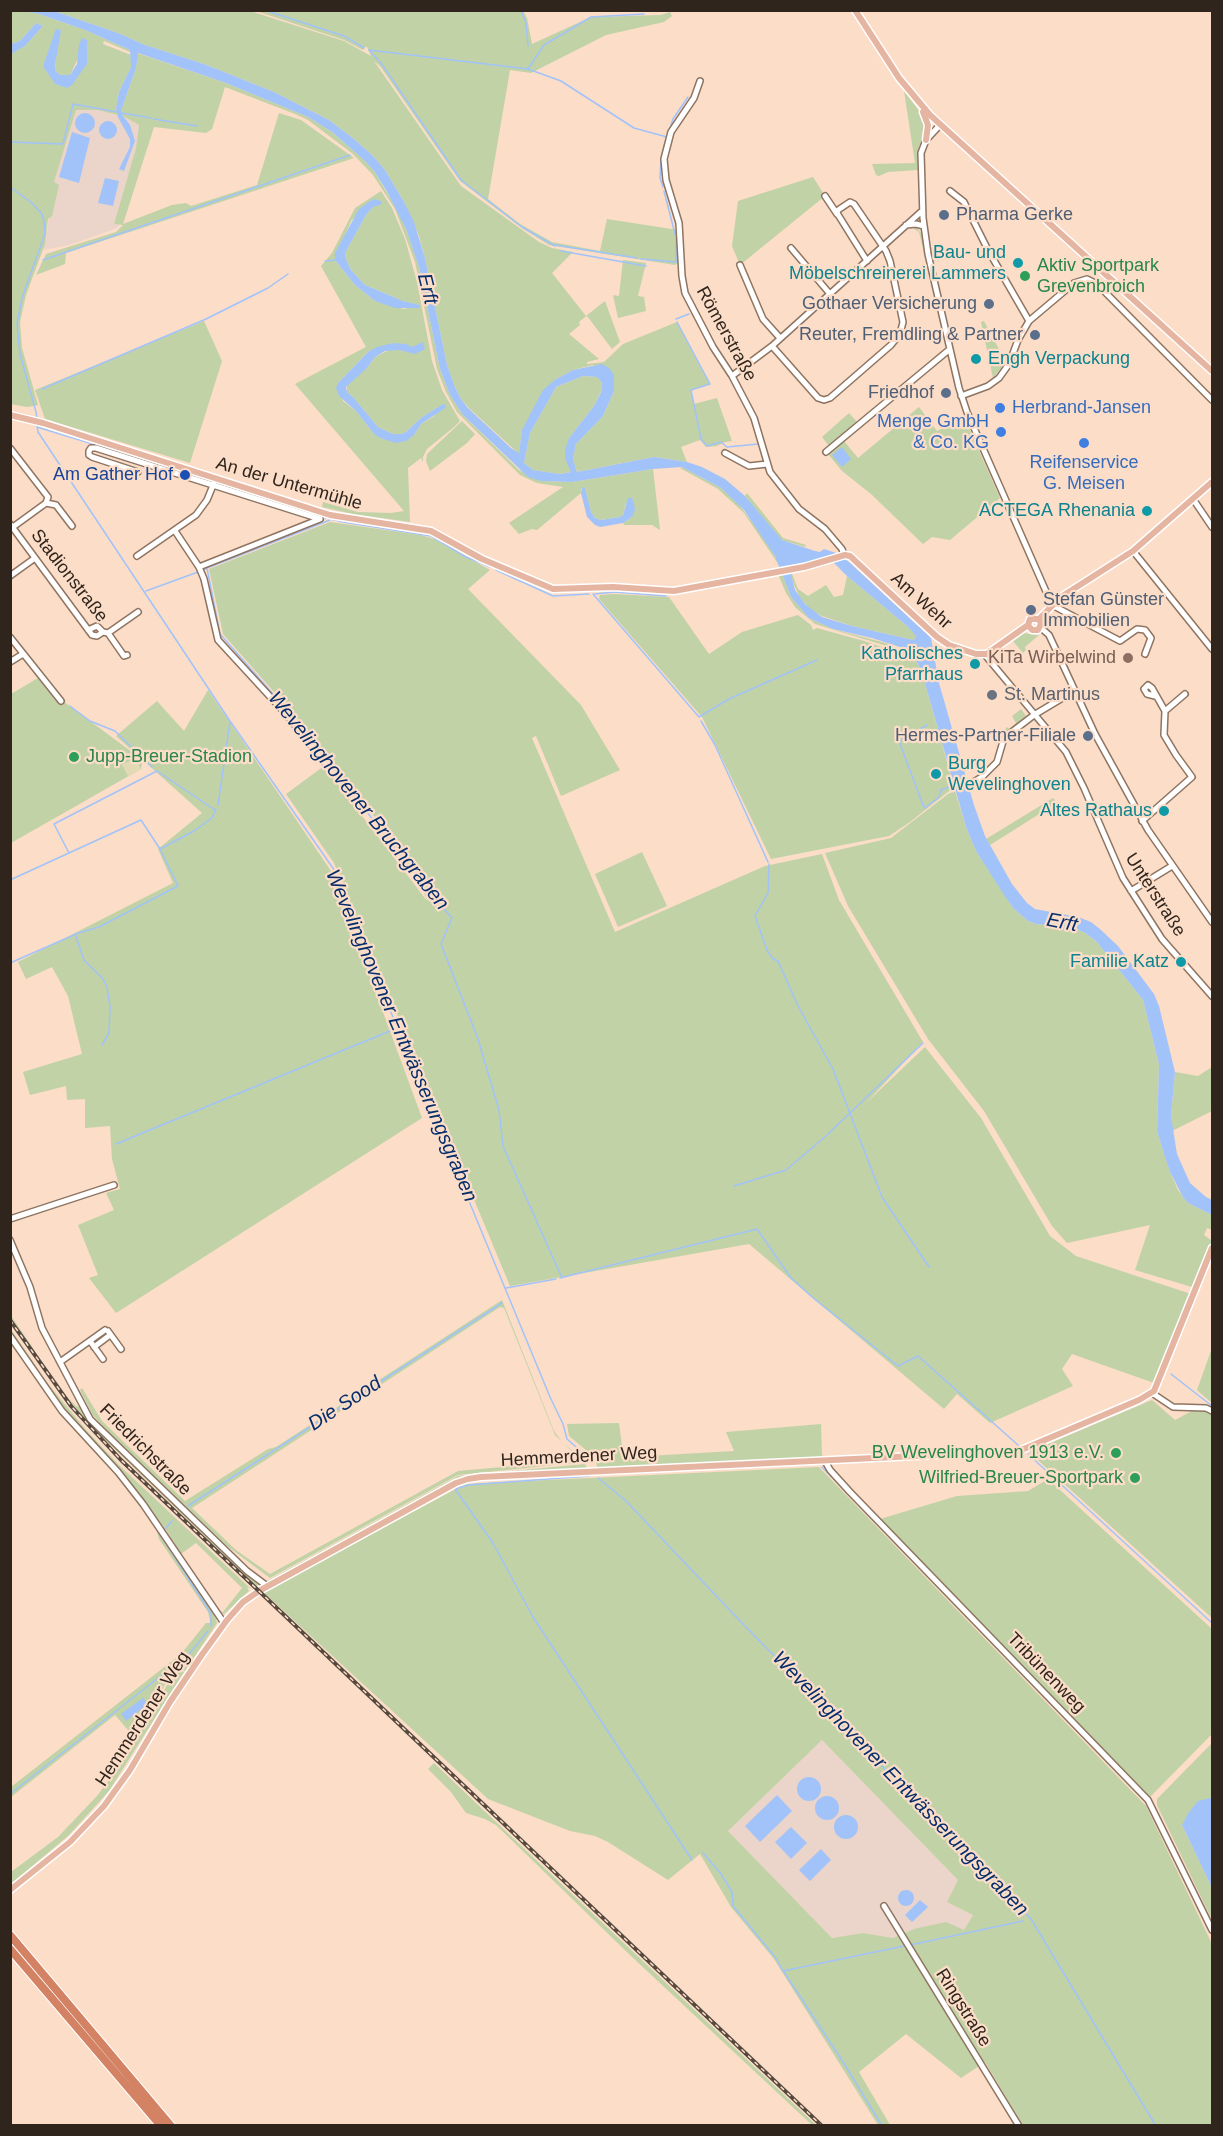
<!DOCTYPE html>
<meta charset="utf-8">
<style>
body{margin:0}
#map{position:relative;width:1223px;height:2136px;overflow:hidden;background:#fbddc8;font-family:Arial,sans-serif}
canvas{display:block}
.frame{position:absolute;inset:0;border:12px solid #30251d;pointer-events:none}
</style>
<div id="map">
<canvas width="1223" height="2136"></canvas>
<div class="frame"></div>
</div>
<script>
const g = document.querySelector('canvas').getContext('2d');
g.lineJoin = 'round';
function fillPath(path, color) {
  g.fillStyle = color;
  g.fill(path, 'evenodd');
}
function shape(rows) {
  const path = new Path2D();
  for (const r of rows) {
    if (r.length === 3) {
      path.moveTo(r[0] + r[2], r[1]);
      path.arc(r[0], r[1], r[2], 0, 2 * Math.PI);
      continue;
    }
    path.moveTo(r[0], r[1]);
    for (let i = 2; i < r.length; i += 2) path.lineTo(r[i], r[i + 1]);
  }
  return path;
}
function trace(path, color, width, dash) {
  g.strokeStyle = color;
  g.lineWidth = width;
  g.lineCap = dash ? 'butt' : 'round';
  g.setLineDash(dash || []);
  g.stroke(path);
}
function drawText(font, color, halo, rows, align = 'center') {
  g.font = font + ' Arial,sans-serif';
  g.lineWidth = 4.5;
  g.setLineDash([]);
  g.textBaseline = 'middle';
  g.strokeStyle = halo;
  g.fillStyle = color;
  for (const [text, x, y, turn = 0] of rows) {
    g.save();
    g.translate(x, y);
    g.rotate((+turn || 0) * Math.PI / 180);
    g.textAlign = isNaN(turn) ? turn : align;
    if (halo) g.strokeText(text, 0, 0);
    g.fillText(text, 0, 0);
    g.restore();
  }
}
fillPath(shape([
 [76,109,98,110,123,116,139,125,136,148,114,224,119,224,117,228,69,245,43,250,47,233,54,182],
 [822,1740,958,1880,973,1915,964,1930,914,1929,893,1938,863,1933,832,1938,728,1831]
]), '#ebd4c9');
fillPath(shape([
 [23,10,39,14,85,30,130,50,130,52,104,41,103,44,131,55,131,67,119,92,116,108,118,115,98,110,76,110,54,182,59,185,52,216,48,219,45,244,26,295,20,322,22,348,38,405,27,407,10,404,10,54,25,46,43,26,36,23,20,41,11,44,11,11],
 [57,29,55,70,60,75,70,75,87,40,86,49,67,88,43,66],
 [54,11,250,11,344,41,371,56,367,47,365,47,363,50,344,40,256,11,523,11,527,18,532,44,591,17,661,15,670,12,672,16,664,22,606,35,531,73,510,70,488,199,520,224,552,242,600,251,607,219,678,230,679,262,675,265,549,245,522,228,460,181,380,66,374,61,461,186,539,242,552,248,573,252,552,273,586,316,605,301,620,342,612,349,587,316,585,317,579,322,580,325,569,334,599,359,587,362,587,364,604,362,623,344,677,322,710,384,691,390,694,404,717,398,732,441,725,442,717,446,706,447,700,440,681,447,687,462,654,457,577,472,573,459,576,444,603,416,614,391,593,365,573,370,556,379,522,430,519,454,469,408,461,399,455,387,447,365,425,258,419,236,404,202,385,170,373,156,354,139,329,120,274,92,204,64,145,45,118,33],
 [137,53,226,83,308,117,332,132,364,160,374,171,403,220,419,267,440,369,450,395,463,415,519,470,541,481,572,482,653,469,660,530,652,525,624,525,623,523,632,517,626,503,623,515,620,517,601,520,595,518,591,512,585,488,581,488,581,493,537,530,532,529,519,534,509,523,563,487,537,483,520,475,457,412,446,392,437,369,415,262,395,209,373,175,353,154,308,120,295,114,225,87,212,129,206,133,154,127,123,224,172,205,186,203,191,206,257,185,279,113,301,120,354,158,66,253,65,264,36,275,46,254,116,232,123,225,114,224,136,148,139,125,123,116,121,111,136,68],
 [904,91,925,119,926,129,918,149,918,170,888,172,879,176,876,175,872,164,915,163],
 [813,177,825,196,740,265,732,246,738,201],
 [381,191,392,208,405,239,417,282,432,361,442,390,460,421,454,427,427,449,423,457,423,462,421,458,408,468,410,522,353,514,322,507,323,502,358,512,391,513,404,511,295,384,366,347,321,266,332,253,355,208],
 [373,199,373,207,366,215,345,253,346,259,351,270,365,285,403,301,419,305,404,309,375,301,355,285,335,260,351,221],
 [412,347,413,353,399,350,389,350,375,357,367,368,347,384,347,392,353,397,378,427,393,434,402,434,407,431,422,417,443,404,434,416,421,424,414,435,374,434,356,411,343,401,338,383,369,351],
 [910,226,916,227,921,233,947,347,919,232,911,227,902,230],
 [623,260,646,263,638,296,644,297,646,311,618,318,613,295,619,296],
 [204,321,222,361,190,463,45,419,35,390],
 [984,321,1006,362,993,378,981,322],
 [583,376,597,377,602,383,601,391,594,406,569,438,571,472,560,474,533,470,524,463,530,433,556,387],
 [919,407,937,431,964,417,1000,498,950,540,932,537,923,544,871,494,842,471,828,454,844,441,858,458],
 [849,413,857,422,829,446,822,437],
 [462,421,475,434,467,443,430,471,426,461,427,454],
 [682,467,721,488,737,502,768,543,781,568,744,513,718,489,680,468],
 [747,493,783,538,806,545,805,547,782,540,778,537,745,496],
 [330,522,421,535,434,539,490,570,468,589,581,705,620,770,561,796,536,736,532,738,615,932,765,866,822,854,839,900,923,1042,866,1103,925,1047,981,1118,1050,1236,1076,1256,1191,1294,1154,1383,1072,1354,1062,1369,1073,1386,990,1423,957,1394,944,1409,749,1244,510,1286,334,863,286,794,324,766,427,901,421,885,374,816,295,716,223,634,209,569],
 [789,573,792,574,798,589,808,596,826,585,834,597,843,595,847,576,907,626,917,636,915,639,913,640,852,626,822,616,811,610,800,598],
 [778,574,782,574,791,597,809,618,833,629,893,645,890,647,815,624,795,607,786,593],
 [614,594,669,597,709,654,742,632,798,615,811,625,813,630,817,628,864,641,885,648,890,653,910,653,918,664,926,687,954,787,910,822,889,836,771,859,702,717,599,599,600,595],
 [1023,633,1039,635,1025,647,1026,650,1023,653,1013,641],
 [43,675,60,699,132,752,142,763,141,769,11,843,11,694],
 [208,690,331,871,422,1118,116,1313,89,1278,98,1275,78,1225,114,1210,106,1193,120,1189,112,1159,110,1126,85,1128,85,1099,67,1100,66,1086,30,1095,23,1072,82,1054,68,996,52,967,26,979,18,962,173,883,158,849,202,813,116,736,157,701,184,731],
 [1021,709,1026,716,1005,734,1004,730,1007,727,1009,729,1016,723,1012,716],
 [955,791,966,827,976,851,1014,909,1028,921,1036,924,1074,928,1085,933,1096,941,1143,1000,1159,1064,1157,1131,1170,1172,1178,1190,1188,1203,1212,1215,1212,1230,1207,1228,1204,1235,1212,1241,1195,1288,1135,1270,1150,1225,1067,1243,1052,1226,984,1111,928,1039,848,906,825,853,891,838,948,794],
 [1053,798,1055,800,1051,803,1052,806,990,845,986,839],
 [642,852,667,906,618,927,595,874],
 [1212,1067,1212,1111,1172,1131,1171,1116,1175,1072,1198,1076],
 [502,1300,554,1431,562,1442,584,1460,584,1462,458,1475,270,1578,227,1546,105,1429,92,1414,80,1390,82,1388,102,1421,185,1501,268,1449,276,1447],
 [500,1307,504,1308,555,1435,581,1460,458,1471,270,1574,236,1550,192,1508],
 [10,1314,63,1393,77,1407,80,1405,96,1429,245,1572,261,1583,256,1586,92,1427,73,1405,64,1393,51,1377,11,1317],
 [10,1328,49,1385,87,1431,119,1465,251,1589,247,1587,249,1591,224,1614,214,1606,166,1530,141,1497,60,1404,11,1332],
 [196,1543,242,1588,223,1612,219,1611,214,1604,181,1554],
 [10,1340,59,1410,120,1478,155,1524,215,1616,217,1623,185,1671,179,1668,173,1671,134,1737,115,1715,11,1797,11,1787,181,1654,206,1623,210,1623,210,1620,208,1612,159,1539,156,1529,147,1514,120,1479,58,1411],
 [1212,1348,1212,1403,1197,1390],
 [1152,1400,1175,1420,1192,1411,1212,1412,1212,1618,1029,1452],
 [619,1423,623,1454,630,1457,734,1451,726,1432,821,1424,822,1455,824,1457,598,1468,593,1456,569,1436,567,1424],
 [585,1464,587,1468,584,1470,471,1476,270,1582,267,1581,458,1476],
 [819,1467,1146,1806,1212,1944,1212,2125,1023,2125,985,2062,961,2078,906,2034,859,2072,890,2125,878,2125,774,1959,731,1907,700,1854,668,1880,608,1842,595,1836,570,1831,488,1799,263,1592,465,1484],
 [822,1740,958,1880,947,1902,973,1915,964,1930,946,1922,914,1929,893,1938,863,1933,832,1938,728,1831],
 [1048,1479,1212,1629,1212,1734,1150,1797,880,1519,957,1496,1028,1491],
 [179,1670,184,1672,109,1791,69,1835,11,1884,11,1872,58,1837,97,1796,121,1764,174,1673],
 [1212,1743,1212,1799,1210,1798,1182,1825,1212,1888,1212,1920,1157,1805,1157,1799],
 [434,1763,477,1804,816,2125,812,2125,631,1956,496,1825,485,1819,466,1813,451,1792,428,1769]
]), '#c1d2a6');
fillPath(shape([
 [135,758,141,769,128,776,122,765]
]), '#e3dab5');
fillPath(shape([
 [23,11,54,11,118,33,145,45,204,64,274,92,329,120,354,139,373,156,385,170,404,202,414,222,425,258,447,365,455,387,461,399,468,408,511,448,519,453,522,430,543,390,556,379,573,370,602,364,609,368,614,375,614,391,603,416,576,444,573,459,577,472,654,457,687,462,702,467,725,479,745,496,782,540,815,551,820,552,824,549,836,553,849,562,931,638,939,683,974,805,985,836,1012,884,1027,903,1035,909,1078,917,1091,922,1101,930,1118,946,1154,994,1159,1006,1175,1072,1171,1116,1177,1154,1190,1183,1206,1197,1212,1200,1212,1215,1188,1203,1183,1197,1170,1172,1165,1157,1157,1131,1159,1064,1143,1000,1096,941,1085,933,1074,928,1036,924,1028,921,1014,909,1006,898,976,851,966,827,926,687,918,664,909,650,872,638,833,629,809,618,791,597,775,556,744,510,721,488,682,467,653,469,572,482,541,481,528,477,463,415,450,395,440,369,419,267,406,229,386,190,374,171,364,160,332,132,308,117,226,83,138,53,136,68,121,111,123,116,130,125,135,141,124,171,119,169,130,147,130,139,118,117,116,108,119,92,131,67,130,50,85,30,39,14],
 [583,376,597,377,602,383,601,392,594,406,569,438,565,450,565,458,571,472,560,474,533,470,524,463,530,433,556,387],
 [828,557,847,576,907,626,916,636,915,639,913,640,852,626,822,617,805,604,795,590,789,567],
 [36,23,43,26,25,46,11,54,11,44,20,41],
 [56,29,61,30,55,65,55,70,60,75,70,75,77,64,79,45,82,38,87,40,87,64,72,85,67,88,55,84,43,66],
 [85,123,10],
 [108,130,9],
 [72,132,90,138,79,183,59,177],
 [105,178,119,181,113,206,98,203],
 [373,199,381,201,382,204,373,207,366,215,345,253,346,259,351,270,365,285,403,301,420,305,419,308,395,308,375,301,355,285,335,260,335,253,359,209],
 [423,342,425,349,415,354,399,350,385,351,375,357,367,368,346,387,347,392,353,397,378,427,393,434,402,434,407,431,422,417,443,404,446,405,445,408,421,424,414,435,406,441,396,443,380,438,374,434,356,411,339,396,336,388,338,383,369,351,377,347,393,343,406,344,412,347],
 [842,447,851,459,842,467,832,455],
 [582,487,585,488,591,512,595,518,601,520,620,517,623,515,628,498,632,498,634,504,635,510,632,517,623,523,600,527,595,525,587,517,581,493],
 [143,1698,148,1704,126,1721,121,1714],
 [809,1789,12],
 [777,1795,792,1811,760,1842,745,1826],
 [827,1808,12],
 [1210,1798,1212,1799,1212,1888,1182,1825,1189,1812,1198,1801],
 [846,1827,12],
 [791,1827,807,1843,791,1859,775,1842],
 [821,1849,831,1860,810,1881,799,1870],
 [906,1898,8],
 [920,1900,928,1907,912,1922,905,1915]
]), '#a1c3fa');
trace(shape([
 [264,10,344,36,364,48],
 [521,10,526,23,528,46],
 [369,50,528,69,561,81,634,128,667,137,673,119,688,97],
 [369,50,381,63,461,180,522,227,555,246],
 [528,69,544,45,591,17,644,14],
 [122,113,151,118],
 [154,119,197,126],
 [10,142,63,144,73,104,117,112],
 [10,187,32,203,42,214,44,221,45,234,22,298,17,324,20,354,36,412,37,420],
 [663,187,660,178,661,160,666,138],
 [664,191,675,234],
 [555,245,637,258],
 [561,251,646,266],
 [641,259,676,262,676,239],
 [43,260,350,155],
 [325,261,335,260],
 [676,319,689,314],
 [677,322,710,384,691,390,701,439,707,446,721,442,727,447,758,444],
 [42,389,206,319,268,288,288,274],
 [37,425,38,432,230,721,335,871,371,964,550,1397,563,1424,567,1439,592,1461],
 [37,427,96,445],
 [109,449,125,454],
 [131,456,171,469],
 [248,493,306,512],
 [322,517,343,522,431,536,466,557,490,567],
 [207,568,220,634,303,728,422,884,452,918,441,944,478,1039,499,1110,503,1146,562,1278],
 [202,570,330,520],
 [496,570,553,596,589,594],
 [146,591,198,572],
 [593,594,699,717,729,699,817,660],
 [595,594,615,592,666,596],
 [70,706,90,721,115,731,152,767],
 [701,721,715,745,768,862],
 [927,725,899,741,923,805,925,808,939,797,941,790,955,785],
 [218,805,230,722],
 [69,853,54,824,157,771,215,810],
 [769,864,768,893,755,916,767,950,773,959,778,961,798,1006,833,1069,882,1197,929,1267],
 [10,880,141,820,160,849],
 [10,963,74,935],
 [102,1045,109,1033,110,1007,107,987,103,979,84,960,75,934,99,927,178,886,160,849,194,831,212,818,216,809],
 [116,1144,390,1031],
 [734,1186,786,1170,827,1135,923,1043],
 [560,1278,757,1229,791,1278,812,1297,898,1366,918,1356,1018,1445],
 [506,1288,556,1279],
 [1171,1374,1212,1406],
 [1028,1454,1212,1623],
 [822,1467,1145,1801],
 [589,1476,468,1485,455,1489,493,1543,533,1617,692,1860],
 [598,1478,626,1501,741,1622,1031,1919,1156,2126],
 [188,1506,502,1303],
 [165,1529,172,1521],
 [160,1534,211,1614,211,1626],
 [10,1794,190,1653,208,1631],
 [703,1853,721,1874,732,1892,733,1906,775,1957,783,1971,904,1946],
 [910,1945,1023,1921],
 [784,1972,845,2065,882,2126]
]), '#a1c3fa', 1.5);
const minor = shape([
 [700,81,694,98,671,132,664,159,666,180,679,223,682,276,685,293,713,347,732,376,754,418,770,472,799,509,825,529,842,549,844,555],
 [940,125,926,140,921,153,923,218,928,254,959,388,967,412,1052,605,1120,641,1137,629,1145,630,1151,638,1145,654],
 [950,191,964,202,988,250,1029,321],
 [825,196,837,214],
 [906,225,916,224,924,226],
 [791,248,830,294],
 [740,265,763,319,780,338],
 [772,346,818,398,824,400,830,398,891,345,900,334,903,322,890,261,886,251,854,204,850,202,838,210,837,213,867,261],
 [732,376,772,346,922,211],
 [961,396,988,386,999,378,1009,364,1018,340,1029,321,1074,283,1087,279,1097,284,1212,400],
 [10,448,48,497,46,503,13,527],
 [826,452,950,349],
 [725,453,749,466,767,464],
 [138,472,92,457,89,455,89,451,91,448,96,448,320,519],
 [1193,499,1212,527],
 [46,503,56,505,72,526],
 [10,524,92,635,97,636,103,632,108,633,138,612],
 [175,531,199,567,204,579,218,640,286,714,325,763],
 [1133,551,1212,649],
 [137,556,196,515,207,500,214,483],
 [199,567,320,519],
 [10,576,35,558],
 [1040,627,1049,635,1095,734,1148,830,1212,922],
 [88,630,97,626,103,632],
 [108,633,124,656,127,655],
 [10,637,61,701],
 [985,655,1066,752,1084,788,1123,878,1162,939,1212,996],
 [10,662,23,654],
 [1165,711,1185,694],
 [972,783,982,777,997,762,1004,738,1034,715,1074,691],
 [1142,821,1192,777,1176,755,1164,735,1165,711,1152,688,1148,685,1144,689,1147,694,1155,696],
 [1131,891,1172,866],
 [10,1219,114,1185],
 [10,1240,30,1287,42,1328,90,1419,247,1571,267,1586],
 [108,1331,121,1349],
 [10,1336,62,1411,118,1472,143,1504,224,1623],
 [90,1341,103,1359],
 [94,1347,110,1335],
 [60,1362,105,1330],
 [1152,1393,1173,1407,1206,1408,1212,1411],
 [825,1461,830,1470,850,1492,1148,1800,1212,1930],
 [884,1906,1019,2126]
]);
const major = shape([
 [855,10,899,78,930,115,1212,371],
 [923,112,928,125,926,140],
 [10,415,43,423,330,515,431,531,482,559,553,589,613,587,674,591,804,567,845,555,850,556,937,637,949,645,976,654,987,654,1028,625,1030,619,1039,619],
 [1039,619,1061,597,1133,551,1212,482],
 [1028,625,1032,630,1038,630,1041,624,1039,619],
 [10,1890,70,1842,104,1806,130,1770,170,1702,201,1656,227,1620,243,1602,259,1591,456,1483,468,1479,481,1477,1019,1451,1139,1400,1154,1391,1212,1248]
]);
const highway = shape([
 [10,1935,171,2126],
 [10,1949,161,2126]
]);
trace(minor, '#8e7461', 8);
trace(major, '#fff', 9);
trace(highway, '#fff', 10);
trace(minor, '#fff', 5);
trace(major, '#e5b5a2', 6);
trace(highway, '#d38364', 8);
const rail = shape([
 [10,1320,71,1406,121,1460,822,2126]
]);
trace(rail, '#57493e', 4);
trace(rail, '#fbddc8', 1.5, [4.5]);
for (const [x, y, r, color] of [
 [944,215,6,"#5c6f8a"],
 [1018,263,6,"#0f9aa8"],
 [1025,276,6,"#2e9e5b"],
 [989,304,6,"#5c6f8a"],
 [1035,335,6,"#5c6f8a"],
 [976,359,6,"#0f9aa8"],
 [946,393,6,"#5c6f8a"],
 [1000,408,6,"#3f7fe0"],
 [1001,432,6,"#3f7fe0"],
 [1084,443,6,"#3f7fe0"],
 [185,475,6,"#1a4fb4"],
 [1147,511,6,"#0f9aa8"],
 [1031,610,6,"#5c6f8a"],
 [1128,658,6,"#8d6e63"],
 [975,664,6,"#0f9aa8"],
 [992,695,6,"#6b7280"],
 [1088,736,6,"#5c6f8a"],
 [74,757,6,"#2e9e5b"],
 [936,774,6,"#0f9aa8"],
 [1164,811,6,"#0f9aa8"],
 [1181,962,6,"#0f9aa8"],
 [1116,1453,6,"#2e9e5b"],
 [1135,1478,6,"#2e9e5b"]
]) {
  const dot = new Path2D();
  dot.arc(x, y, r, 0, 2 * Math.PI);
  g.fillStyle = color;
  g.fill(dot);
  trace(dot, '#fbddc8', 2);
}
drawText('18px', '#4e5e75', '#fbddc8', [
 ["Pharma Gerke",956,215,"left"],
 ["Gothaer Versicherung",977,304],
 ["Reuter, Fremdling & Partner",1023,335],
 ["Friedhof",934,393],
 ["Stefan Günster",1043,600,"left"],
 ["Immobilien",1043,621,"left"],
 ["Hermes-Partner-Filiale",1076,736]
], 'right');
drawText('18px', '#0d838f', '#fbddc8', [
 ["Bau- und",1006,253],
 ["Möbelschreinerei Lammers",1006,274],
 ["Engh Verpackung",988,359,"left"],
 ["ACTEGA Rhenania",1135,511],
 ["Katholisches",963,654],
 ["Pfarrhaus",963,675],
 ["Burg",948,764,"left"],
 ["Wevelinghoven",948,785,"left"],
 ["Altes Rathaus",1152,811],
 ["Familie Katz",1169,962]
], 'right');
drawText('18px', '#27864d', '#fbddc8', [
 ["Aktiv Sportpark",1037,266],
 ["Grevenbroich",1037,287],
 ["Jupp-Breuer-Stadion",86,757],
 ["BV Wevelinghoven 1913 e.V.",1104,1453,"right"],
 ["Wilfried-Breuer-Sportpark",1123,1478,"right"]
], 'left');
drawText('18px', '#30251d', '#fbddc8', [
 ["Römerstraße",726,334,61],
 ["An der Untermühle",289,484,16],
 ["Stadionstraße",69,576,52],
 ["Am Wehr",921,601,42],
 ["Unterstraße",1155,895,57],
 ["Friedrichstraße",145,1450,45],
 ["Hemmerdener Weg",579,1457,-3],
 ["Tribünenweg",1046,1673,46],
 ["Hemmerdener Weg",143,1719,-57],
 ["Ringstraße",963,2008,58]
]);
drawText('18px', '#366cbe', '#fbddc8', [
 ["Herbrand-Jansen",1012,408],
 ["Menge GmbH",989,422,"right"],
 ["& Co. KG",989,443,"right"],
 ["Reifenservice",1084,463,"center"],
 ["G. Meisen",1084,484,"center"]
], 'left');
drawText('18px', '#164399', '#fbddc8', [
 ["Am Gather Hof",173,475]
], 'right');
drawText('18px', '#785e54', '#fbddc8', [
 ["KiTa Wirbelwind",1116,658]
], 'right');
drawText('18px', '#5b616d', '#fbddc8', [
 ["St. Martinus",1004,695]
], 'left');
drawText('italic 20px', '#062e6c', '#fbddc8', [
 ["Erft",427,289,76],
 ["Wevelinghovener Bruchgraben",358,801,51],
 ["Erft",1062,923,11],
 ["Wevelinghovener Entwässerungsgraben",401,1036,67],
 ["Die Sood",345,1404,-33],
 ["Wevelinghovener Entwässerungsgraben",900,1784,46]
]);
</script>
